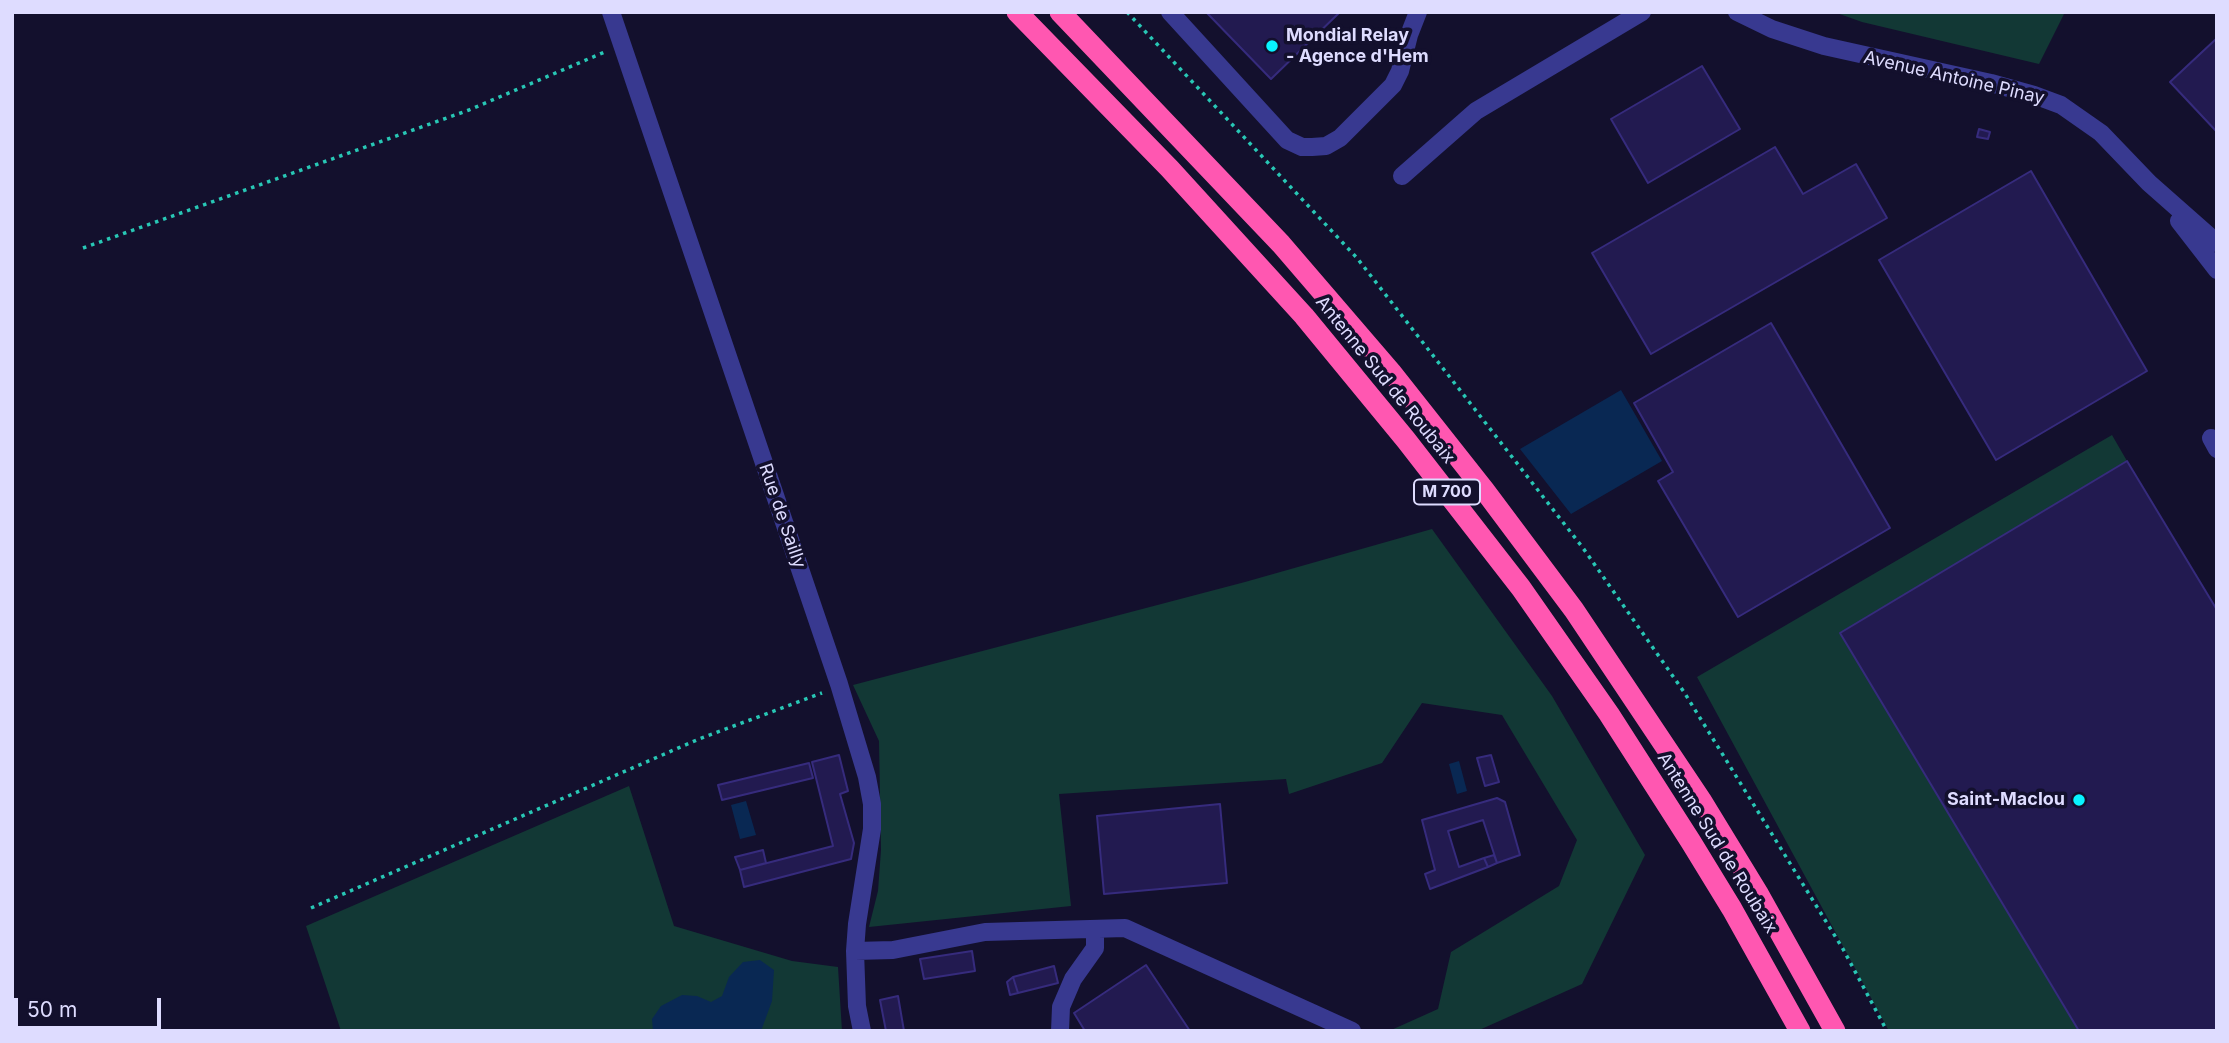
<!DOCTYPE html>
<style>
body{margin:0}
#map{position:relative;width:2229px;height:1043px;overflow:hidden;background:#13102d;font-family:Inter,sans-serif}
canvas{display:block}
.frame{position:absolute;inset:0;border:14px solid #dedcff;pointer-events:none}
.scale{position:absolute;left:14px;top:998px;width:147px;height:32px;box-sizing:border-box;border:4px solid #dedcff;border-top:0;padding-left:9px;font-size:21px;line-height:24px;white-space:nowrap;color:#dedcff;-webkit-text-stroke:5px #13102d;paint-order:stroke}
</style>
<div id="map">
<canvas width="2229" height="1043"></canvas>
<div class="frame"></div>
<div class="scale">50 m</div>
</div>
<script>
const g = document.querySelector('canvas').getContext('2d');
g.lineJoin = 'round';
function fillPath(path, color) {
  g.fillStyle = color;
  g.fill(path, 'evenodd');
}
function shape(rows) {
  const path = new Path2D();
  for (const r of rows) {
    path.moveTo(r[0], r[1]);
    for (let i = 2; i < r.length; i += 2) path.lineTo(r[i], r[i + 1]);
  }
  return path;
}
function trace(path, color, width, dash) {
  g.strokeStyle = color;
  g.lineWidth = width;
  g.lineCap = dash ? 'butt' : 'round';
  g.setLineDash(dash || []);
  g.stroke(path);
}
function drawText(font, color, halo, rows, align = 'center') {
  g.font = font + ' Inter,sans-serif';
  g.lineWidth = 7;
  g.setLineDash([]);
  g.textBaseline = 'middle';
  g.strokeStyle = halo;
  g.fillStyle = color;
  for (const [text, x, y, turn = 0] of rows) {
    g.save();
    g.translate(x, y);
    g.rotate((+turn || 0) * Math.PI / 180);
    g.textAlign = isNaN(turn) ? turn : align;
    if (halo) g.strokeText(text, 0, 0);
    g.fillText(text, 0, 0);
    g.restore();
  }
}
fillPath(shape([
 [1834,12,2065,12,2039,64,1862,22],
 [2112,435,2127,461,1841,633,2079,1031,1889,1031,1697,677],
 [1432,529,1552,696,1645,855,1582,984,1477,1031,1389,1031,1438,1009,1451,952,1559,886,1577,840,1502,715,1422,703,1382,763,1289,794,1286,779,1059,794,1071,906,869,927,878,891,881,850,879,741,853,685,1245,582],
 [629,786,674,926,792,961,838,967,842,1031,341,1031,306,926]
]), '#123835');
fillPath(shape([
 [1621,390,1662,461,1571,514,1520,449],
 [1459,761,1467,791,1457,794,1449,764],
 [746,801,756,835,740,839,731,805],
 [760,960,774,970,772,1001,761,1031,653,1031,652,1019,661,1006,682,995,697,996,711,1002,722,996,729,977,743,962]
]), '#092853');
const building = shape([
 [1206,12,1340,12,1271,79,1206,12],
 [2216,39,2217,41,2217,132,2170,82,2216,39],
 [1702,66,1740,129,1648,183,1611,119,1702,66],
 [1979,129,1990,132,1988,139,1977,137,1979,129],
 [1775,147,1803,194,1856,164,1887,218,1651,354,1592,253,1775,147],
 [2031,171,2147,371,1996,460,1879,260,2031,171],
 [1771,323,1890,528,1738,617,1658,481,1673,472,1634,403,1771,323],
 [2127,461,2217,610,2217,1031,2079,1031,1840,633,2127,461],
 [839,755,848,791,840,794,854,843,851,859,744,887,740,870,833,846,812,762,839,755],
 [1491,755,1499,782,1485,786,1477,758,1491,755],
 [809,763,813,778,722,800,718,785,809,763],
 [1497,798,1505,802,1520,855,1497,863,1483,820,1448,831,1459,867,1484,858,1488,867,1430,889,1425,874,1435,870,1422,820,1497,798],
 [1220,804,1227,883,1104,894,1097,816,1220,804],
 [763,850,766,863,740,870,735,857,763,850],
 [1494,855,1497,863,1488,867,1484,858,1494,855],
 [972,951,975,971,924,979,920,959,972,951],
 [1146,965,1190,1031,1085,1031,1074,1013,1146,965],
 [1054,966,1058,983,1018,993,1013,977,1054,966],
 [1013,977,1018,993,1010,995,1007,982,1013,977],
 [898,996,904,1031,886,1031,880,1000,898,996]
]);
fillPath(building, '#221a50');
trace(building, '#362b7d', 2);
trace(shape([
 [1127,12,1357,258,1583,548,1684,692,1843,949,1887,1031],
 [83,248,469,110,607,51],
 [311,908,699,739,822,693]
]), '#28c7b5', 3.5, [3.5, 5]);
trace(shape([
 [611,12,839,684,867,777,872,804,872,829,857,924,855,951,857,1006,862,1031],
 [1170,12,1287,140,1302,147,1312,147,1326,146,1340,138,1393,85,1400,71,1409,35,1418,12],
 [1737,12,1772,29,1824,46,1991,83,2034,95,2061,105,2101,133,2149,183,2217,243],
 [1402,176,1476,111,1642,12],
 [2179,221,2217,270],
 [2211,438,2217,449],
 [855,951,893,950,985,932,1125,928,1352,1031],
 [1060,1031,1061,1007,1073,979,1095,948,1095,929]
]), '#383990', 18);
trace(shape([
 [1017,12,1170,169,1304,316,1406,440,1521,588,1609,714,1691,842,1732,909,1800,1031],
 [1060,12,1281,244,1391,372,1485,491,1574,610,1701,800,1759,895,1835,1031]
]), '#ff57b1', 21);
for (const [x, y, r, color] of [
 [1272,46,7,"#08f4ff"],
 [2079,800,7,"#08f4ff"]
]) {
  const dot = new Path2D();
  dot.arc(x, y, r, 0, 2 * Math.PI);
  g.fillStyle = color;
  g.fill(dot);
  trace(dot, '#13102d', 2.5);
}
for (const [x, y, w] of [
 [1447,492,66]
]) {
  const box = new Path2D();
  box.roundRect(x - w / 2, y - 12.5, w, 25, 5);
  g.fillStyle = '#13102d';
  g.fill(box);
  trace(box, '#dedcff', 2);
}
drawText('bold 16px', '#dedcff', null, [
 ["M 700",1447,492]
]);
drawText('bold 18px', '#dedcff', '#13102d', [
 ["Mondial Relay",1286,36],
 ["- Agence d'Hem",1286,57],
 ["Saint-Maclou",2065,800,"right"]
], 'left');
drawText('18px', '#dedcff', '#13102d', [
 ["Avenue Antoine Pinay",1954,78,13],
 ["Antenne Sud de Roubaix",1385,380,51],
 ["Rue de Sailly",782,516,71],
 ["Antenne Sud de Roubaix",1717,843,58]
]);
</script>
